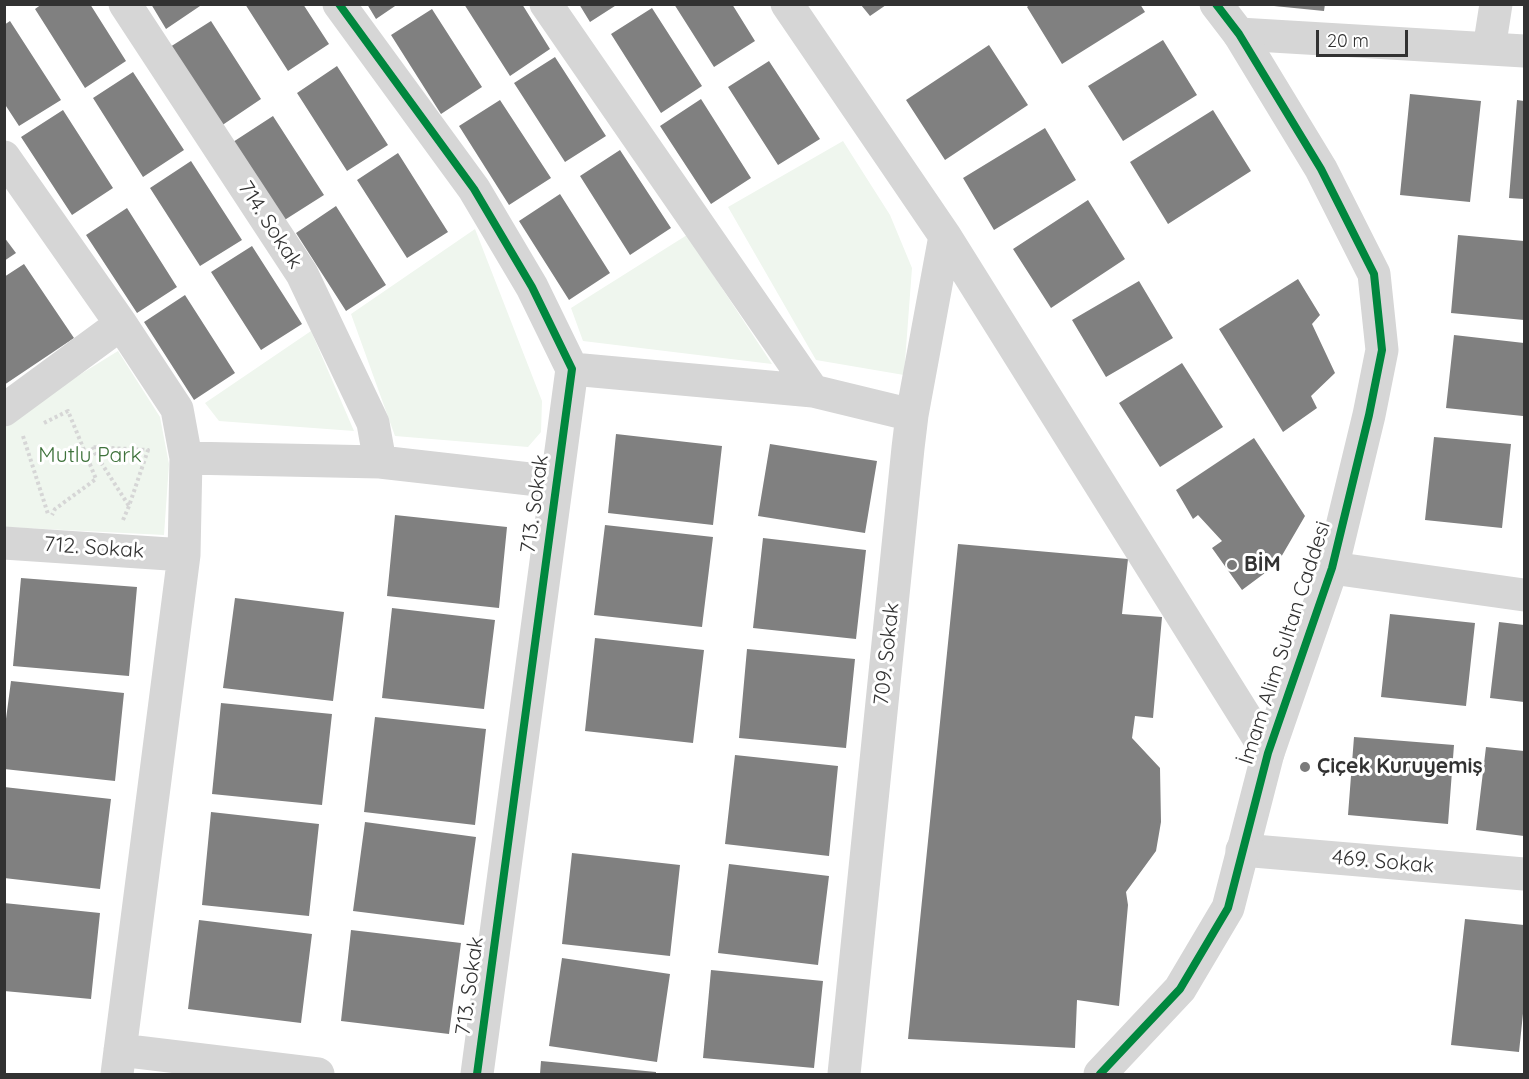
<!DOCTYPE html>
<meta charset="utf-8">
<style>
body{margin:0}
#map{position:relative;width:1529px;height:1079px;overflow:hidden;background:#fff;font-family:Quicksand,sans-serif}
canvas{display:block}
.frame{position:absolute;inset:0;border:6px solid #323232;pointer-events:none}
.scale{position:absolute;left:1316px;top:30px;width:92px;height:27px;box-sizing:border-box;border:3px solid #323232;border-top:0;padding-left:8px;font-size:18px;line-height:21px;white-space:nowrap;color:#323232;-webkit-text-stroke:4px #fff;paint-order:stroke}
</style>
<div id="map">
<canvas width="1529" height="1079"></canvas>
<div class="frame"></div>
<div class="scale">20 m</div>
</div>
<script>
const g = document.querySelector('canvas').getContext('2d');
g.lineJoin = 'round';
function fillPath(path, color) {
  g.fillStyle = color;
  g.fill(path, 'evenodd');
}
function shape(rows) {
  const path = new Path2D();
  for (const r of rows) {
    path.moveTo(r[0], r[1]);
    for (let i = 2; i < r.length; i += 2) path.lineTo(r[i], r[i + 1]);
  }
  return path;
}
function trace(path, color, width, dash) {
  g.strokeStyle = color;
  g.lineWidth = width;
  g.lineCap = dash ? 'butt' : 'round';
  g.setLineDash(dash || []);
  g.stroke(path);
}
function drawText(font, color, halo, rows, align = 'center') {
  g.font = font + ' Quicksand,sans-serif';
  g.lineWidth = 6;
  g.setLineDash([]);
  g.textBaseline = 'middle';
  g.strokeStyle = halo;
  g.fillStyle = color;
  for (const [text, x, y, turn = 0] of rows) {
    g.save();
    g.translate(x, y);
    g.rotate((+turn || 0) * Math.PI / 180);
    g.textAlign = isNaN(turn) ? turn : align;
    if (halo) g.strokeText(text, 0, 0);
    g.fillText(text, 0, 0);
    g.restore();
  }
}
fillPath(shape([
 [843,141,890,215,912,268,904,375,816,360,728,207],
 [475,229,542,401,541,432,528,447,395,436,351,314],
 [687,235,772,364,583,341,571,308],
 [311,331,354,431,219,421,205,403],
 [118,351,160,417,169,464,164,535,5,527,5,421]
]), '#eff6ee');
fillPath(shape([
 [42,4,90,4,126,61,85,88,35,9],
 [151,4,203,4,166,29],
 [245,4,303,4,329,44,288,71],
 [367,4,398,4,376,19],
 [464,4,522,4,550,49,510,76],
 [579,4,618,4,590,22],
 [674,4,732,4,755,41,714,67],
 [1030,4,1140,4,1145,12,1062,64,1027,7],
 [1274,4,1325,4,1324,11,1274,6],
 [861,5,886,5,870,16],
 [652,8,702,86,661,113,611,34],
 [432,9,482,87,441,114,391,35],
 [10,21,61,100,19,126,4,103,4,25],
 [211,21,261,99,221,126,170,47],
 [1163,40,1197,95,1123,141,1088,86],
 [989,45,1028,105,945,160,906,100],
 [555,57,606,136,565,162,514,83],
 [769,61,820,139,778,165,728,87],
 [337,66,388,145,347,171,297,93],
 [133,72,184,150,143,177,93,98],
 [1410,94,1481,101,1470,202,1400,195],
 [701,99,751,178,711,204,660,126],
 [500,100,551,178,509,205,459,126],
 [1517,100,1524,101,1524,199,1509,198],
 [63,110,113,188,72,215,21,137],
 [1213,110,1251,171,1168,224,1130,162],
 [273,116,324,195,283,221,233,142],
 [1045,128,1076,180,994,230,963,178],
 [620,150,671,228,630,255,580,176],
 [398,153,448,232,407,258,357,180],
 [191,161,242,240,200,266,150,188],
 [560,194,610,273,569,300,519,221],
 [1088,200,1125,259,1051,308,1013,249],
 [336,206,386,285,346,311,296,233],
 [127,208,177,287,137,313,86,235],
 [1458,235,1524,241,1524,320,1451,313],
 [4,237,16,253,4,261],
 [252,246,302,324,261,350,211,272],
 [24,264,74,338,4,385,4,277],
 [1298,279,1320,315,1312,324,1335,373,1311,396,1317,408,1283,432,1219,329],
 [1139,281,1173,338,1106,377,1072,320],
 [185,295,235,373,194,400,144,322],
 [1454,335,1524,343,1523,416,1446,408],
 [1182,363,1223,427,1160,467,1119,403],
 [616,434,722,446,713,525,608,513],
 [1434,437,1511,444,1502,528,1425,520],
 [1254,438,1305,516,1277,564,1242,590,1212,548,1222,541,1198,515,1193,519,1176,490],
 [770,444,877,461,865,533,758,516],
 [395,515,507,527,499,608,387,596],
 [605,525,713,537,702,627,594,615],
 [763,538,866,550,856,639,753,628],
 [958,544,1128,559,1122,614,1162,617,1153,718,1135,716,1132,738,1160,768,1161,822,1156,851,1126,892,1128,905,1119,1006,1077,1000,1075,1048,908,1039],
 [21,578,137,587,129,676,13,666],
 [235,598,344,612,333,701,223,688],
 [392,608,495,620,484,709,382,698],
 [1390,614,1475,623,1466,706,1381,697],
 [1499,622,1524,625,1524,702,1490,698],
 [595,638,704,650,693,743,585,731],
 [747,649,855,659,846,748,739,738],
 [11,681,124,693,115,781,4,769,4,734],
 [221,703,332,714,322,805,212,794],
 [375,717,486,729,475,825,364,812],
 [1354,737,1454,745,1448,824,1348,815],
 [1486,747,1524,751,1524,836,1476,830],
 [735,755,838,766,829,856,725,844],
 [4,787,111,799,100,889,4,878],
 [211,812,319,824,309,916,202,905],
 [365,822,476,837,464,925,353,911],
 [572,853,680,865,670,956,562,944],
 [729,864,829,876,818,965,718,953],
 [4,903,100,913,91,999,4,991],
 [1465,919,1524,925,1524,1004,1519,1052,1451,1045],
 [199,920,312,934,301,1023,188,1009],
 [351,930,461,943,449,1034,341,1021],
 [562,958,670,974,657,1062,549,1046],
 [711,970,823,981,814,1068,703,1058],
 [541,1061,656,1072,656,1074,540,1074]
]), '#808080');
trace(shape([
 [44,423,68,411,96,479,55,509,52,515],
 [23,436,48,514],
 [123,520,129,506,148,450,91,447,129,506]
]), '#d6d6d6', 4, [3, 3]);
trace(shape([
 [125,4,302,274,373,423,380,462],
 [339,4,474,189,532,287,572,369,477,1074],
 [546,4,813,391],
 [787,4,945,236,1268,753],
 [1239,34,1524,51],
 [1489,49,1496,4],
 [4,157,121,324,177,409,186,458,184,555,117,1074],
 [572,369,813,391,912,415],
 [4,410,121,324],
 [186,458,380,462,556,482],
 [4,543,184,555],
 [1332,568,1524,595],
 [1242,850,1524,874],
 [120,1050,318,1074],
 [844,1074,908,448,912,415,945,236]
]), '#d6d6d6', 33);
trace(shape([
 [1100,1074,1180,989,1228,908,1268,753,1332,568,1369,415,1382,350,1374,274,1321,169,1239,34,1216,4]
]), '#d6d6d6', 33);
trace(shape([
 [339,4,474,189,532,287,572,369,477,1074],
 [1100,1074,1180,989,1228,908,1268,753,1332,568,1369,415,1382,350,1374,274,1321,169,1239,34,1216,4]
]), '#00873e', 8);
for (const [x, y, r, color] of [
 [1232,565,6,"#7a7a7a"],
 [1305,767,6,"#7a7a7a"]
]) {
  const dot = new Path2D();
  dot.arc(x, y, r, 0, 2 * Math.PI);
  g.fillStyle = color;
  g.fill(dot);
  trace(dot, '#fff', 2);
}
drawText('21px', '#323232', '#fff', [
 ["714. Sokak",270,225,57],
 ["713. Sokak",535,504,-82],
 ["712. Sokak",94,548,4],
 ["İmam Alim Sultan Caddesi",1285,643,-72],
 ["709. Sokak",887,654,-84],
 ["469. Sokak",1383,862,5],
 ["713. Sokak",470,986,-82]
]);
drawText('21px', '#3e723b', '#fff', [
 ["Mutlu Park",90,456]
]);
drawText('bold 21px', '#323232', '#fff', [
 ["BİM",1244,565],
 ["Çiçek Kuruyemiş",1317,767]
], 'left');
</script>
